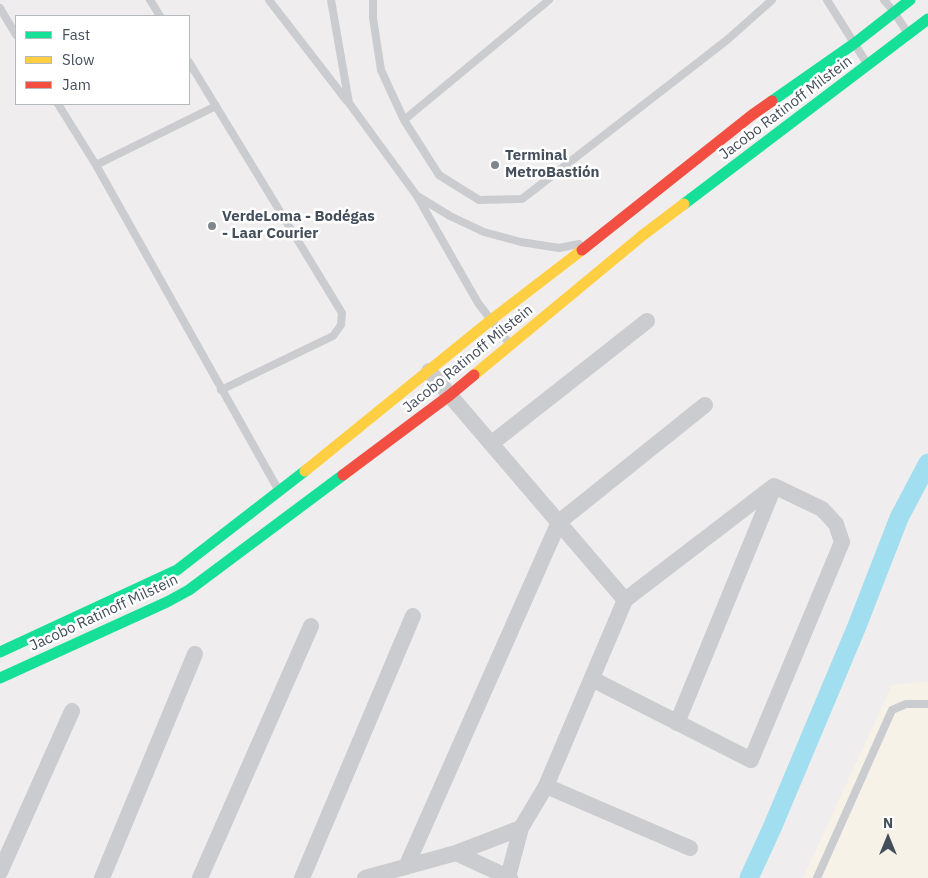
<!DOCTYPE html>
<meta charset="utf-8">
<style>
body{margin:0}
#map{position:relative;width:928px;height:878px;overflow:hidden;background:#efeded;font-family:"IBM Plex Sans",sans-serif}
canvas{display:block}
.legend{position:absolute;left:15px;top:15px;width:175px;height:90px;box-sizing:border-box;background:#fff;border:1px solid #b4b9bd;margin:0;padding:6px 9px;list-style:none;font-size:15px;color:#444f5b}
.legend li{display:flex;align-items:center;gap:10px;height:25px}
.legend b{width:25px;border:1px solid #b4b9bd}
.north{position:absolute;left:863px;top:813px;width:50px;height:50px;-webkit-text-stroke:4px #fff;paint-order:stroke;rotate:0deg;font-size:14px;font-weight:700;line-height:20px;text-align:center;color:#444f5b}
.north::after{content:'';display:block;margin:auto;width:18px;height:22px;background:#444f5b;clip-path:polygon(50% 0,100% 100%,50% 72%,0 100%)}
</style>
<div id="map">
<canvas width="928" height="878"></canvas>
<ul class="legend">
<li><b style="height:6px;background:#16e098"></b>Fast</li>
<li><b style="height:6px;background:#ffcf43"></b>Slow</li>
<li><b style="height:6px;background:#f24e42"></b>Jam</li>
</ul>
<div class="north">N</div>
</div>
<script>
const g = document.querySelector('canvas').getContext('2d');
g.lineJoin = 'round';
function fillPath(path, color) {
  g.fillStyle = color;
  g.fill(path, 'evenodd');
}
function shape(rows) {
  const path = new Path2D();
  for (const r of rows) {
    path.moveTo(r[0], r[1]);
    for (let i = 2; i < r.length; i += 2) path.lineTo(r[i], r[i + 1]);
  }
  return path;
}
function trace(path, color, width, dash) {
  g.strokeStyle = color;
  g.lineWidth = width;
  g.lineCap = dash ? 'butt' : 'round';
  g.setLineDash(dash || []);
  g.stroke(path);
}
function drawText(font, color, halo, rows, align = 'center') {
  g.font = font + ' "IBM Plex Sans",sans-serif';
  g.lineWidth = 5;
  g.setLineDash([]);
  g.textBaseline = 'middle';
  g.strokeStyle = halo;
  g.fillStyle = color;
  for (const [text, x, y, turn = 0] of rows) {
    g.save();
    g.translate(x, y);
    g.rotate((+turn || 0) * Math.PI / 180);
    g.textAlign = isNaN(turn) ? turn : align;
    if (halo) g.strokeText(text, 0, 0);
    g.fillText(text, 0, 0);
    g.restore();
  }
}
fillPath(shape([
 [928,681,928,878,803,878,892,685]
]), '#f7f2e8');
trace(shape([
 [749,878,772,828,857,626,899,518,928,463]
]), '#a1def0', 19);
trace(shape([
 [150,0,160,16],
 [269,0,347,101],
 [331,0,349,103,417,196,478,303,509,343],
 [373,0,373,18,381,70,404,120,439,175,479,200,522,199,727,40,772,0],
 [827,0,866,62],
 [884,0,894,12,907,32],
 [0,8,16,35],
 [189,62,342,313,341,325,333,336,221,390],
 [58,104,96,165,279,491],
 [404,120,549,0],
 [96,165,216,106],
 [419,197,450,216,484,232,521,242,559,248,579,244],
 [817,878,892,710,906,704,928,704]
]), '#cacccf', 8);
trace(shape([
 [429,371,625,600],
 [492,443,647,321],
 [677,723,774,487],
 [546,786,690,848],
 [456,853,510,878],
 [406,867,559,522,705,405],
 [0,872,72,711],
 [508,877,521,828,546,786,625,600,774,486,822,509,836,524,842,542,751,760,592,679],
 [102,878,195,654],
 [200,878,311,626],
 [302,878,413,616],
 [365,878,456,853,521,828]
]), '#cacccf', 16);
trace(shape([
 [772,101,855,43,910,0],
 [684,204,928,19],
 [0,652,177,570,305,471],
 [0,678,167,602,189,590,343,475]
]), '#16e098', 11);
trace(shape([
 [474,375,643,235,684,204],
 [305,471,491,320,582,250]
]), '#ffcf43', 11);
trace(shape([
 [582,250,752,115,772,101],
 [343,475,450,395,474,375]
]), '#f24e42', 11);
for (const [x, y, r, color] of [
 [495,165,5,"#80868e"],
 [212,226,5,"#80868e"]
]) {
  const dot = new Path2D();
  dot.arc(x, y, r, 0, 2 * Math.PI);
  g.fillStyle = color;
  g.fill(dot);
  trace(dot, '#fff', 2);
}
drawText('15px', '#444f5b', '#fff', [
 ["Jacobo Ratinoff Milstein",786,108,-37],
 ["Jacobo Ratinoff Milstein",468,359,-39],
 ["Jacobo Ratinoff Milstein",104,613,-25]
]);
drawText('bold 15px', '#444f5b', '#fff', [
 ["Terminal",505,156],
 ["MetroBastión",505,173],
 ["VerdeLoma - Bodégas",222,217],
 ["- Laar Courier",222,234]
], 'left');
</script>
